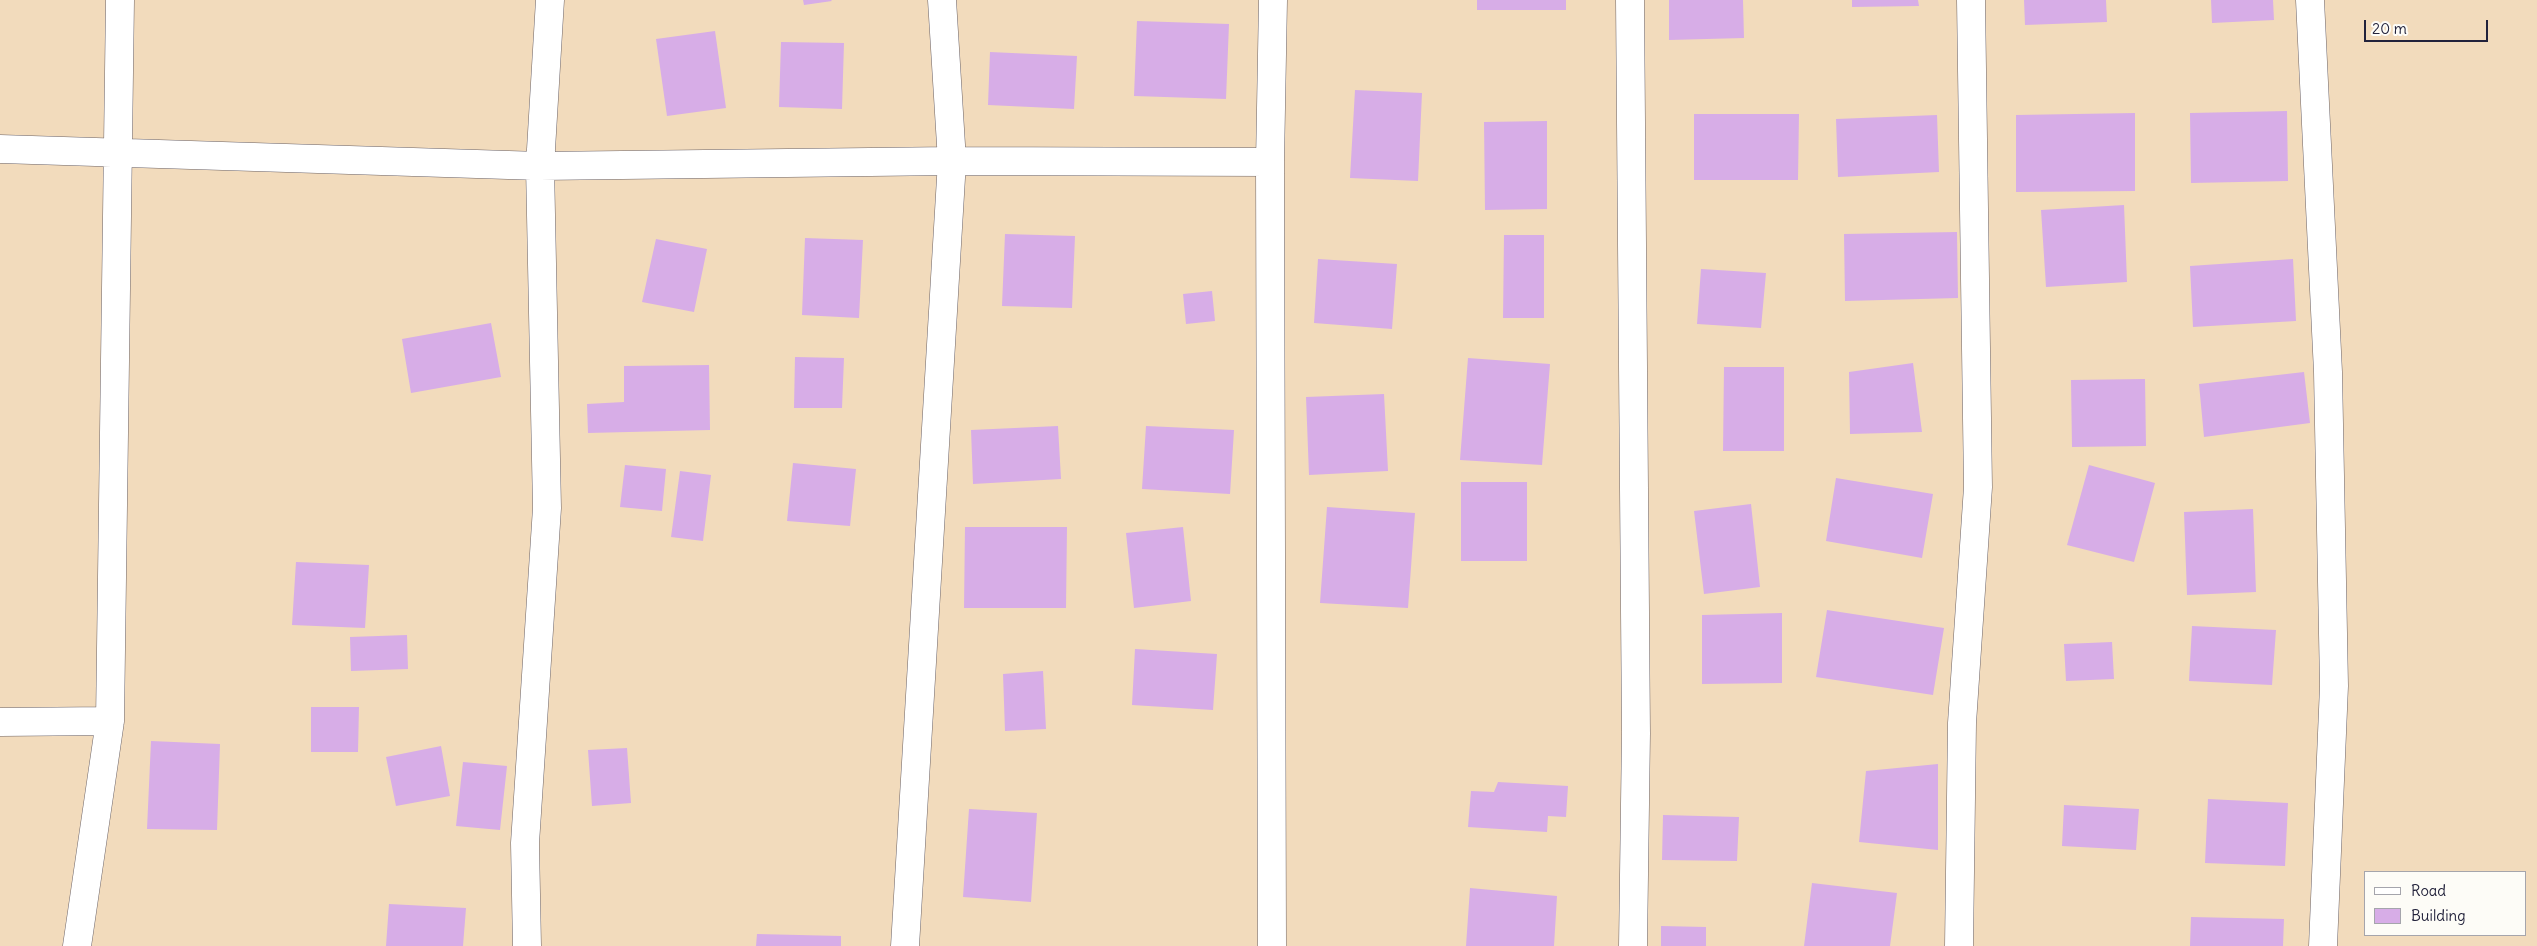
<!DOCTYPE html>
<style>
body{margin:0}
#map{position:relative;width:2537px;height:946px;overflow:hidden;background:#f2dbbc;font-family:Delius,sans-serif}
canvas{display:block}
.legend{position:absolute;left:2364px;top:871px;width:162px;height:65px;box-sizing:border-box;background:#fdfcf7;border:1px solid #a5a5ac;margin:0;padding:6px 9px;list-style:none;font-size:15px;color:#22223b}
.legend li{display:flex;align-items:center;gap:10px;height:25px}
.legend b{width:25px;border:1px solid #a5a5ac}
.scale{position:absolute;left:2364px;top:20px;width:124px;height:22px;box-sizing:border-box;border:2px solid #22223b;border-top:0;padding-left:6px;font-size:15px;line-height:18px;white-space:nowrap;color:#22223b;-webkit-text-stroke:4px #fdfcf7;paint-order:stroke}
</style>
<div id="map">
<canvas width="2537" height="946"></canvas>
<ul class="legend">
<li><b style="height:6px;background:#fff"></b>Road</li>
<li><b style="height:14px;background:#d7ade7"></b>Building</li>
</ul>
<div class="scale">20 m</div>
</div>
<script>
const g = document.querySelector('canvas').getContext('2d');
g.lineJoin = 'round';
function fillPath(path, color) {
  g.fillStyle = color;
  g.fill(path, 'evenodd');
}
function shape(rows) {
  const path = new Path2D();
  for (const r of rows) {
    path.moveTo(r[0], r[1]);
    for (let i = 2; i < r.length; i += 2) path.lineTo(r[i], r[i + 1]);
  }
  return path;
}
function trace(path, color, width, dash) {
  g.strokeStyle = color;
  g.lineWidth = width;
  g.lineCap = dash ? 'butt' : 'round';
  g.setLineDash(dash || []);
  g.stroke(path);
}
fillPath(shape([
 [803,0,831,0,832,1,804,5],
 [1477,0,1566,0,1566,10,1477,10],
 [1669,0,1743,0,1744,38,1669,40],
 [1852,0,1918,0,1919,6,1852,7],
 [2024,0,2106,0,2107,22,2025,25],
 [2211,0,2273,0,2274,20,2212,23],
 [1137,21,1229,24,1226,99,1134,96],
 [715,31,726,108,667,116,656,39],
 [781,42,844,43,842,109,779,107],
 [990,52,1077,56,1074,109,988,105],
 [1355,90,1422,93,1418,181,1350,178],
 [2287,111,2288,181,2191,183,2190,113],
 [2135,113,2135,191,2016,192,2016,115],
 [1694,114,1799,114,1798,180,1694,180],
 [1937,115,1939,172,1838,177,1836,119],
 [1547,121,1547,209,1485,210,1484,122],
 [2124,205,2127,282,2046,287,2041,210],
 [1957,232,1958,298,1845,301,1844,234],
 [1005,234,1075,236,1072,308,1002,306],
 [1504,235,1544,235,1544,318,1503,318],
 [805,238,863,240,859,318,802,315],
 [656,239,707,249,694,312,642,302],
 [1318,259,1397,264,1392,329,1314,323],
 [2293,259,2296,321,2193,327,2190,266],
 [1701,269,1766,273,1761,328,1697,324],
 [1212,291,1215,321,1186,324,1183,294],
 [491,323,501,377,411,393,402,339],
 [795,357,844,358,842,408,794,408],
 [1468,358,1550,364,1542,465,1460,460],
 [1913,363,1922,432,1850,434,1849,372],
 [709,365,710,430,588,433,587,404,624,402,624,366],
 [1724,367,1784,367,1784,451,1723,451],
 [2304,372,2310,423,2204,437,2199,384],
 [2145,379,2146,446,2072,447,2071,380],
 [1384,394,1388,471,1309,475,1306,397],
 [1058,426,1061,479,973,484,971,430],
 [1146,426,1234,430,1230,494,1142,489],
 [793,463,856,469,850,526,787,521],
 [625,465,666,469,662,511,620,507],
 [2089,465,2155,483,2134,562,2067,545],
 [680,471,711,475,703,541,671,537],
 [1836,478,1933,494,1922,558,1826,541],
 [1461,482,1527,482,1527,561,1461,561],
 [1751,504,1760,587,1704,594,1694,511],
 [1327,507,1415,513,1408,608,1320,603],
 [2253,509,2256,592,2187,595,2184,512],
 [965,527,1067,527,1066,608,964,608],
 [1183,527,1191,601,1134,608,1126,533],
 [296,562,369,565,365,628,292,625],
 [1827,610,1944,628,1933,695,1816,677],
 [1782,613,1782,683,1702,684,1702,615],
 [2192,626,2276,630,2272,685,2189,681],
 [407,635,408,669,351,671,350,637],
 [2112,642,2114,679,2066,681,2064,644],
 [1135,649,1217,654,1213,710,1132,705],
 [1043,671,1046,729,1005,731,1003,674],
 [311,707,359,707,358,752,311,752],
 [151,741,220,744,217,830,147,829],
 [441,746,450,796,396,806,386,757],
 [627,748,631,803,592,806,588,750],
 [463,762,507,766,500,830,456,826],
 [1938,764,1938,850,1859,842,1866,771],
 [1498,782,1568,786,1566,817,1548,816,1547,832,1468,827,1471,791,1494,792],
 [2208,799,2288,803,2285,866,2205,863],
 [2064,805,2139,809,2136,850,2062,846],
 [969,809,1037,813,1031,902,963,897],
 [1663,815,1739,817,1737,861,1662,860],
 [1812,883,1897,893,1890,946,1804,946],
 [1470,888,1557,896,1554,946,1466,946],
 [389,904,466,908,463,946,386,946],
 [2191,917,2284,919,2283,946,2190,946],
 [1661,926,1706,927,1706,946,1661,946],
 [757,934,841,936,841,946,756,946]
]), '#d7ade7');
const minor = shape([
 [1630,0,1636,733,1633,946],
 [2310,0,2328,372,2334,686,2323,946],
 [0,149,540,166,952,161,1270,162],
 [0,722,110,721],
 [77,946,110,721,120,0],
 [527,946,525,843,547,508,540,166,550,0],
 [905,946,952,161,942,0],
 [1272,946,1270,162,1273,0],
 [1959,946,1962,723,1978,487,1971,0]
]);
trace(minor, '#6b6368', 29);
trace(minor, '#fff', 28);
</script>
